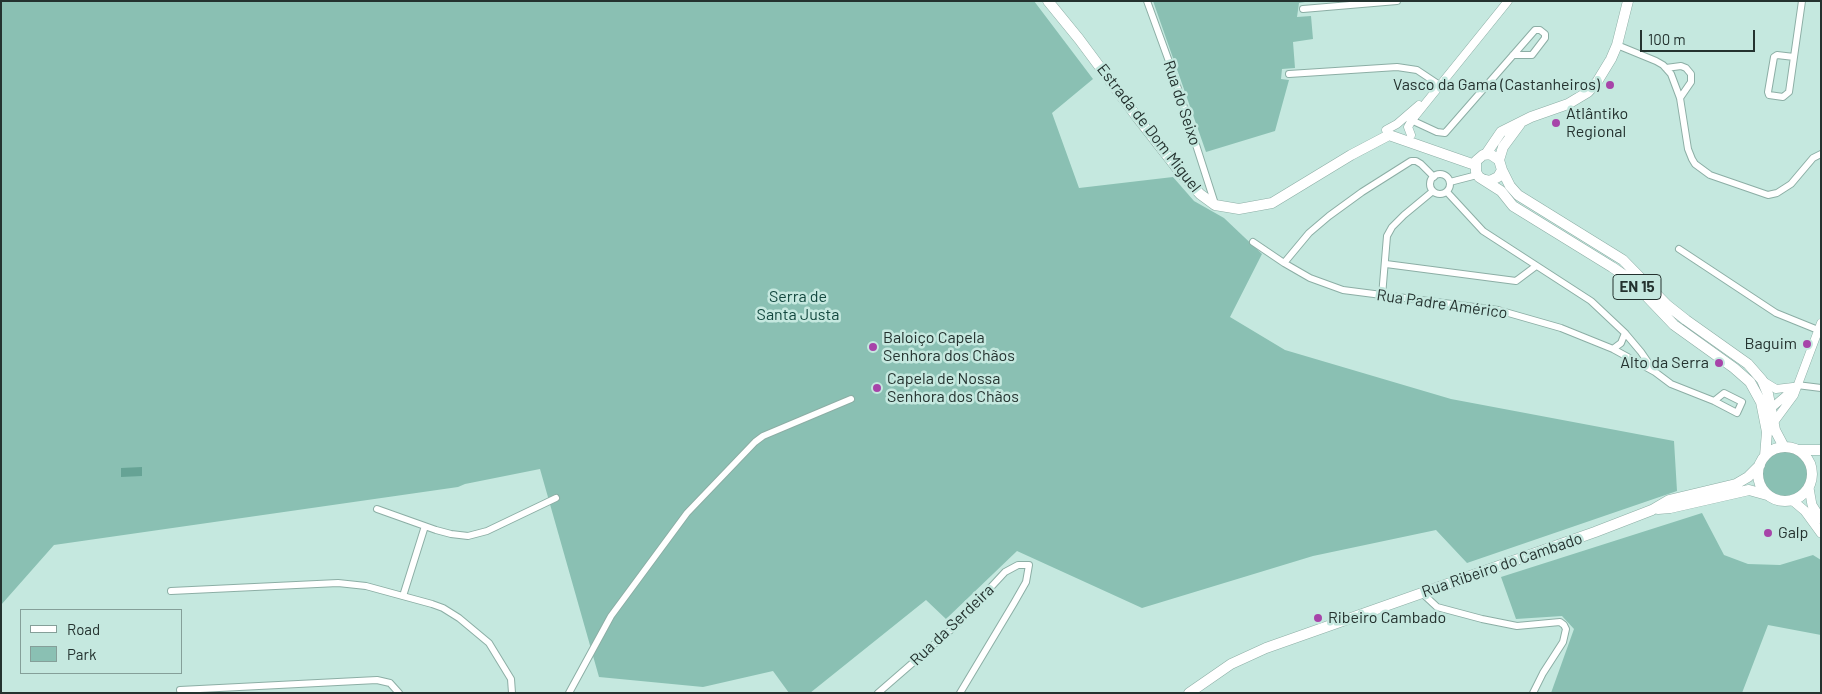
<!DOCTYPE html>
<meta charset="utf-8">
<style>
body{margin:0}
#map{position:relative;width:1822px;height:694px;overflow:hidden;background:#c5e8df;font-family:Barlow,sans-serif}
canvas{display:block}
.frame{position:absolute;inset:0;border:2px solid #24322f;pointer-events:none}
.legend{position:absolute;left:20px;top:609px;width:162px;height:65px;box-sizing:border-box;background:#c5e8df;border:1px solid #859f99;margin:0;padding:6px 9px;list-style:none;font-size:15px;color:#24322f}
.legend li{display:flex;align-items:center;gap:10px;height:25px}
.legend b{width:25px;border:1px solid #859f99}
.scale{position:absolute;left:1640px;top:30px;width:115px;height:22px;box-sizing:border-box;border:2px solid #24322f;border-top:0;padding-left:6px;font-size:15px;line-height:18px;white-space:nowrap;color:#24322f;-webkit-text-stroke:4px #c5e8df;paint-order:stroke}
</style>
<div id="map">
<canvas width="1822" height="694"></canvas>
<div class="frame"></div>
<ul class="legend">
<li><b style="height:6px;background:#fff"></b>Road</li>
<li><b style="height:14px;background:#8ac0b3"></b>Park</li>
</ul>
<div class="scale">100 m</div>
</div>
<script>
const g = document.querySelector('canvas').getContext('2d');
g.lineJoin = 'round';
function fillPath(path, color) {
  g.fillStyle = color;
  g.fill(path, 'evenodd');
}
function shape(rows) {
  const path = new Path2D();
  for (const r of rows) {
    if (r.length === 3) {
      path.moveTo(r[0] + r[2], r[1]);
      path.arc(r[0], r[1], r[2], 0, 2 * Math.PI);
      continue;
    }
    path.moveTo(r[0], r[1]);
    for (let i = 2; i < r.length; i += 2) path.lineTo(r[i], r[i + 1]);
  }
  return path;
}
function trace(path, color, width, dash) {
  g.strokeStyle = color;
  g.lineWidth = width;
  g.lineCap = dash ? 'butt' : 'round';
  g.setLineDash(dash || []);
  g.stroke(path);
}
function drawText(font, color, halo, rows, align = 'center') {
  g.font = font + ' Barlow,sans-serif';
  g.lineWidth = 5;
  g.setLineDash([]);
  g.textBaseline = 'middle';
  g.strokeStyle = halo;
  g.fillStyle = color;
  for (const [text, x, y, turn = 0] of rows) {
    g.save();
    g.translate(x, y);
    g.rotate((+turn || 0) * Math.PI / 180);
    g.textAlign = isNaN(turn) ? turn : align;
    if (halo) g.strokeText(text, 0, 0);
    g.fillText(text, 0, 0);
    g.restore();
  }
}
fillPath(shape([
 [1,1,1034,1,1093,79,1052,113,1079,188,1173,177,1194,201,1224,218,1262,254,1230,317,1285,350,1451,399,1674,441,1677,491,1467,563,1436,530,1313,556,1142,608,1017,551,946,619,926,600,810,693,789,693,773,671,703,687,599,677,540,469,465,484,458,487,54,545,1,605],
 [1153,1,1311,1,1299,3,1297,17,1311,16,1313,39,1293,42,1295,68,1282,69,1281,79,1289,80,1275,131,1206,152],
 [1786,474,23],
 [1702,513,1724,555,1748,564,1780,565,1813,555,1821,560,1821,635,1768,625,1742,693,1551,693,1574,629,1562,616,1516,619,1501,577]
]), '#8ac0b3');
fillPath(shape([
 [142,467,142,476,121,477,121,468]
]), '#66a395');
const minor = shape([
 [1147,1,1171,67,1215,204],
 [1303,9,1397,1],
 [1617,45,1656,61,1663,65,1671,74,1680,98,1688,149,1692,159,1695,164,1710,175,1768,195,1777,193,1791,184,1813,158,1821,154],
 [1794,57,1777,55,1774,57,1768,92,1769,95,1783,97,1789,92,1802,1],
 [1666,68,1681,66,1686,68,1691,74,1691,82,1680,98],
 [1289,74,1397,67,1417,70,1441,86],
 [1409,119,1437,132,1445,133,1535,30,1540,30,1545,34,1545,38,1532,55,1513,55],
 [1440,184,10],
 [1450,182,1477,175],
 [1447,192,1483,231,1591,301,1625,333,1641,352,1654,371],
 [1253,242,1284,263,1310,278,1343,290,1498,310,1561,328,1613,349,1655,372,1671,384,1714,401,1737,413,1742,402,1724,393,1714,401],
 [1679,249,1776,313,1818,330],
 [1284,263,1309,233,1329,216,1362,192,1411,161,1416,161,1421,164,1434,177],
 [1386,264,1516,281,1536,266],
 [1382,296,1387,236,1392,227,1404,215,1433,191],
 [1613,349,1621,343,1625,333],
 [1797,385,1821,388],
 [377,509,436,530,451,534,468,536,487,531,556,498],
 [171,591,338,583,366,586,432,604,443,608,459,618,489,643,511,679,512,693],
 [1422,593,1437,607,1482,619,1517,626,1560,622,1564,625,1566,629,1563,642,1543,673,1533,693],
 [403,596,425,526],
 [180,690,377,680,390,683,399,693],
 [569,693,611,616,687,513,755,442,763,436,851,399],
 [878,693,954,627,1005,572,1018,565,1029,565,1026,582,1014,603,960,693]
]);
const tertiary = shape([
 [1386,130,1397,124,1419,105],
 [1411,135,1408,127,1412,120,1508,1],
 [1763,381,1776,389,1793,387],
 [1769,410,1796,387],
 [1774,422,1794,395,1821,323]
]);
const secondary = shape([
 [1809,488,1812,505,1821,519],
 [1792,500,1805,511,1821,533]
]);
const primary = shape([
 [1048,1,1079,39,1137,117,1180,172,1200,194,1215,205,1239,209,1272,203,1351,155,1389,135,1475,165],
 [1486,154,1501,132,1531,117,1568,104,1588,92,1597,82,1611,59,1617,45,1628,1],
 [1499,160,1503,147,1520,124],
 [1502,170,1510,186,1518,195,1623,260,1667,305,1686,320,1748,364,1762,380,1768,394,1775,430,1784,447],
 [1486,180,1490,181,1498,177,1502,170,1499,160,1490,154,1483,155,1476,161,1476,172,1479,177,1501,191,1513,206,1612,267,1631,280,1674,325,1734,368,1750,382,1761,402,1767,432,1765,456],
 [1785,474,27],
 [1799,450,1821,450],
 [1658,509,1670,508,1749,490,1767,495],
 [1189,693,1231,664,1266,648,1595,532,1652,510,1669,500,1736,484,1748,477,1760,465]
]);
trace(minor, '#8caea5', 8);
trace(tertiary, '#8caea5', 9);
trace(secondary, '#8caea5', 10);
trace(primary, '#8caea5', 11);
trace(minor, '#fff', 6);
trace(tertiary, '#fff', 8);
trace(secondary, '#fff', 9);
trace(primary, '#fff', 10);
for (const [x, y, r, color] of [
 [1610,85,5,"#a744a9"],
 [1556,123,5,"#a744a9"],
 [1807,344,5,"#a744a9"],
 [873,347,5,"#a744a9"],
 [1719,363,5,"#a744a9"],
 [877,388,5,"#a744a9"],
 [1768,533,5,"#a744a9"],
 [1318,618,5,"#a744a9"]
]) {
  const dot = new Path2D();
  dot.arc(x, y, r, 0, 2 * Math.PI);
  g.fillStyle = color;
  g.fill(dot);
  trace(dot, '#c5e8df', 2);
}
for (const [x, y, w] of [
 [1637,287,48]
]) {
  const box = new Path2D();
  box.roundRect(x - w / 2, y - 12.5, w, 25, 4);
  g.fillStyle = '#c5e8df';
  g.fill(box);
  trace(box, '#24322f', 1);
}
drawText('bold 15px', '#24322f', null, [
 ["EN 15",1637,287]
]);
drawText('16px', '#24322f', '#c5e8df', [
 ["Vasco da Gama (Castanheiros)",1600,85,"right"],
 ["Atlântiko",1566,114],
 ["Regional",1566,132],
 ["Baloiço Capela",883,338],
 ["Senhora dos Chãos",883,356],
 ["Baguim",1797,344,"right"],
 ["Alto da Serra",1709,363,"right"],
 ["Capela de Nossa",887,379],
 ["Senhora dos Chãos",887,397],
 ["Galp",1778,533],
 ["Ribeiro Cambado",1328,618]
], 'left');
drawText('16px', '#24322f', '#c5e8df', [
 ["Rua do Seixo",1182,103,72],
 ["Estrada de Dom Miguel",1149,128,52],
 ["Rua Padre Américo",1442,304,8],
 ["Rua Ribeiro do Cambado",1502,565,-19],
 ["Rua da Serdeira",952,625,-44]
]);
drawText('16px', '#12473e', '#c5e8df', [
 ["Serra de",798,297],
 ["Santa Justa",798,315]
]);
</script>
